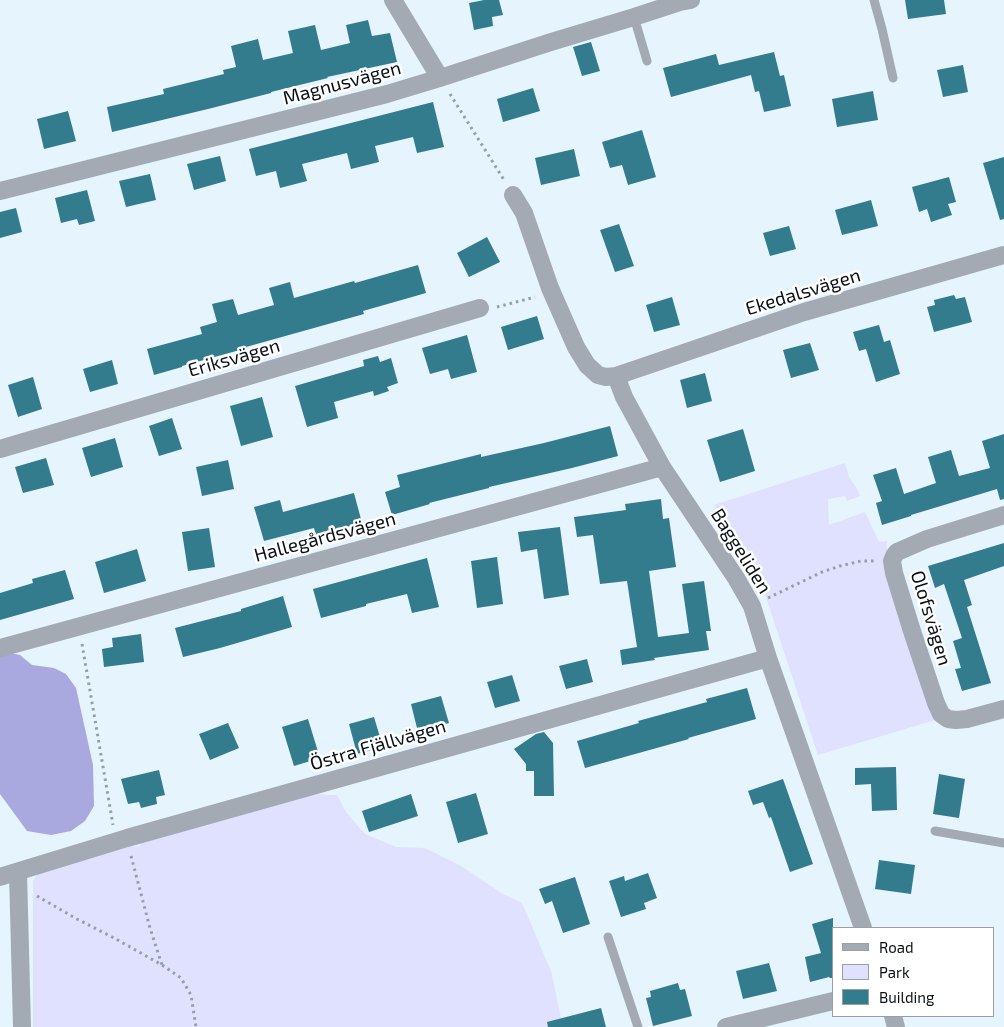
<!DOCTYPE html>
<meta charset="utf-8">
<style>
body{margin:0}
#map{position:relative;width:1004px;height:1027px;overflow:hidden;background:#e6f4fe;font-family:"Exo 2",sans-serif}
canvas{display:block}
.legend{position:absolute;left:832px;top:927px;width:162px;height:90px;box-sizing:border-box;background:#fff;border:1px solid #9c9fa1;margin:0;padding:6px 9px;list-style:none;font-size:15px;color:#081015}
.legend li{display:flex;align-items:center;gap:10px;height:25px}
.legend b{width:25px;border:1px solid #9c9fa1}
</style>
<div id="map">
<canvas width="1004" height="1027"></canvas>
<ul class="legend">
<li><b style="height:6px;background:#a4aab3"></b>Road</li>
<li><b style="height:14px;background:#e0e1fe"></b>Park</li>
<li><b style="height:14px;background:#327c8e"></b>Building</li>
</ul>
</div>
<script>
const g = document.querySelector('canvas').getContext('2d');
g.lineJoin = 'round';
function fillPath(path, color) {
  g.fillStyle = color;
  g.fill(path, 'evenodd');
}
function shape(rows) {
  const path = new Path2D();
  for (const r of rows) {
    path.moveTo(r[0], r[1]);
    for (let i = 2; i < r.length; i += 2) path.lineTo(r[i], r[i + 1]);
  }
  return path;
}
function trace(path, color, width, dash) {
  g.strokeStyle = color;
  g.lineWidth = width;
  g.lineCap = dash ? 'butt' : 'round';
  g.setLineDash(dash || []);
  g.stroke(path);
}
function drawText(font, color, halo, rows, align = 'center') {
  g.font = font + ' "Exo 2",sans-serif';
  g.lineWidth = 5;
  g.setLineDash([]);
  g.textBaseline = 'middle';
  g.strokeStyle = halo;
  g.fillStyle = color;
  for (const [text, x, y, turn = 0] of rows) {
    g.save();
    g.translate(x, y);
    g.rotate((+turn || 0) * Math.PI / 180);
    g.textAlign = isNaN(turn) ? turn : align;
    if (halo) g.strokeText(text, 0, 0);
    g.fillText(text, 0, 0);
    g.restore();
  }
}
fillPath(shape([
 [845,463,849,477,858,490,860,496,847,501,845,496,828,499,829,525,865,512,879,542,887,541,887,554,883,563,939,719,818,755,760,579,722,519,714,505],
 [307,792,326,795,337,795,346,812,365,834,396,847,425,848,461,866,501,893,522,903,551,971,561,1018,557,1027,33,1027,33,881,38,873,122,845,139,847,143,840]
]), '#e0e1fe');
fillPath(shape([
 [5,652,20,655,32,665,54,668,66,674,76,688,93,765,94,806,85,821,71,831,51,835,27,831,0,794,0,654]
]), '#a9a9df');
fillPath(shape([
 [484,0,499,0,503,15,492,17,493,26,474,30,469,3],
 [905,0,944,0,946,14,908,19],
 [368,20,372,36,390,33,397,62,327,77,328,78,271,92,271,93,208,109,112,132,107,107,164,94,163,89,224,74,223,70,236,67,231,46,258,39,263,60,293,53,288,31,315,25,321,50,350,43,346,25],
 [591,42,600,71,582,76,573,47],
 [774,52,780,76,784,75,791,106,764,112,759,91,755,92,751,75,671,97,663,68,716,54,719,65],
 [963,65,968,92,943,97,937,70],
 [533,88,540,111,503,122,497,99],
 [873,91,878,120,837,127,832,99],
 [433,102,444,147,417,153,413,137,375,146,379,162,351,169,347,153,302,164,307,181,280,188,276,171,256,176,249,149],
 [68,111,76,141,44,149,37,119],
 [642,130,656,177,628,185,622,165,610,168,602,142],
 [574,149,580,176,541,185,535,158],
 [220,156,226,181,194,190,187,164],
 [1004,157,1004,219,1000,220,983,163],
 [150,174,156,200,126,207,119,181],
 [949,177,956,202,948,204,952,215,931,222,927,209,919,212,912,187],
 [87,190,95,221,79,225,77,219,61,223,55,198],
 [871,200,878,226,842,235,835,210],
 [16,208,22,232,0,238,0,212],
 [619,224,634,266,615,272,600,230],
 [789,226,796,249,770,256,763,233],
 [487,237,500,262,469,277,457,253],
 [418,265,426,293,363,311,364,314,246,347,247,348,182,366,182,367,154,375,147,349,202,334,200,327,217,322,212,304,233,299,238,315,274,305,269,288,290,282,294,298,354,281,355,283],
 [954,295,956,299,965,297,972,322,934,332,927,307,935,305,934,300],
 [672,297,680,325,654,332,646,305],
 [537,316,544,339,508,350,501,327],
 [879,325,884,342,890,340,900,374,876,382,866,349,859,351,853,332],
 [467,335,477,372,451,379,448,369,430,374,422,348],
 [810,343,819,370,791,378,783,350],
 [378,356,380,362,391,358,398,383,387,387,389,391,374,396,373,391,334,402,338,418,307,427,295,386,364,366,363,360],
 [112,360,118,384,90,392,83,369],
 [705,373,712,401,687,408,680,380],
 [33,377,42,409,18,417,8,385],
 [262,397,273,437,241,446,230,406],
 [172,418,182,449,159,456,149,426],
 [610,426,618,456,572,468,489,487,489,488,429,503,430,504,392,515,385,492,400,487,397,475,481,454,481,457,544,443],
 [743,429,755,471,720,482,707,440],
 [1004,434,1004,499,1000,500,997,489,911,515,911,516,882,525,876,503,882,501,873,475,896,468,904,494,936,483,928,457,951,450,959,476,990,468,982,441],
 [115,438,123,467,91,477,82,448],
 [46,458,54,485,23,493,15,467],
 [228,460,234,489,202,496,196,467],
 [354,493,362,523,316,535,314,528,264,541,254,507,280,500,283,512],
 [661,499,663,519,669,518,676,567,649,571,658,637,689,633,682,584,704,581,711,631,706,631,709,650,654,658,655,660,622,665,620,650,637,647,627,581,600,584,593,535,577,537,574,517,626,510,625,504],
 [560,527,569,595,544,599,537,549,521,552,518,532],
 [209,528,215,567,188,571,182,532],
 [1004,543,1004,566,964,580,972,605,967,607,991,683,962,691,955,669,961,668,953,641,962,638,944,584,935,588,928,566],
 [137,549,146,581,104,593,95,562],
 [497,557,503,604,477,608,471,561],
 [427,558,439,607,412,613,407,594,366,604,366,606,321,618,313,589],
 [65,570,74,599,0,620,0,593,33,583,32,579],
 [283,596,292,627,220,648,183,657,175,628,241,611,241,609],
 [141,634,144,662,104,667,102,649,113,647,112,638],
 [587,659,593,682,566,689,559,666],
 [512,675,520,701,495,708,487,682],
 [747,688,756,719,688,738,689,739,585,768,577,741,639,723,638,721,707,702,706,699],
 [441,696,449,723,418,732,411,704],
 [374,717,383,747,357,754,349,724],
 [308,719,320,758,294,766,282,727],
 [228,723,239,748,210,760,199,734],
 [544,732,553,743,554,796,534,796,534,771,526,771,526,764,514,749,536,734],
 [896,767,897,810,872,811,871,784,855,785,855,768],
 [159,770,165,795,156,797,157,804,141,808,139,802,128,804,121,779],
 [939,774,965,779,959,818,933,814],
 [783,779,813,864,790,872,771,817,769,818,763,802,753,805,748,791],
 [476,793,488,834,458,843,446,802],
 [411,794,418,816,369,832,362,811],
 [879,860,915,865,911,894,875,889],
 [648,873,657,898,644,903,646,909,621,917,609,881,624,876,625,881],
 [575,877,590,924,563,933,552,901,545,904,539,889],
 [833,918,833,978,830,978,829,977,810,982,805,957,821,953,812,924],
 [769,963,777,991,743,999,736,971],
 [678,983,680,990,685,989,692,1016,653,1026,646,998,651,997,650,991],
 [601,1008,606,1027,548,1027,547,1022]
]), '#327c8e');
trace(shape([
 [450,94,504,180],
 [497,307,535,297],
 [768,598,822,572,840,566,861,561,874,561],
 [82,644,113,825],
 [131,856,150,928,162,965],
 [37,896,77,919,116,939,162,965,181,978,191,995,196,1027]
]), '#94a0a8', 3, [2.5, 4]);
trace(shape([
 [874,0,882,29,893,78],
 [634,17,647,61],
 [935,831,1004,843],
 [608,937,638,1027]
]), '#a4aab3', 9);
trace(shape([
 [393,0,440,78],
 [0,191,387,94,440,78,551,42,634,17,680,2,691,0],
 [513,195,524,213,550,288,576,347,587,365,598,375,606,377,616,376,804,312,1004,255],
 [616,376,624,397,662,467,736,578,752,606,768,658,863,928],
 [0,449,480,308],
 [1004,515,927,539,897,552,894,556,892,561,894,573,912,631,936,703,941,714,948,719,956,720,967,719,1004,709],
 [0,648,662,467],
 [18,872,22,1027],
 [0,877,127,838,768,658],
 [893,1016,896,1027],
 [726,1027,833,1001]
]), '#a4aab3', 18);
drawText('19px', '#081015', '#fff', [
 ["Magnusvägen",342,83,-15],
 ["Ekedalsvägen",803,292,-17],
 ["Eriksvägen",234,358,-16],
 ["Hallegårdsvägen",325,537,-15],
 ["Baggeliden",741,551,58],
 ["Olofsvägen",931,618,73],
 ["Östra Fjällvägen",378,745,-16]
]);
</script>
